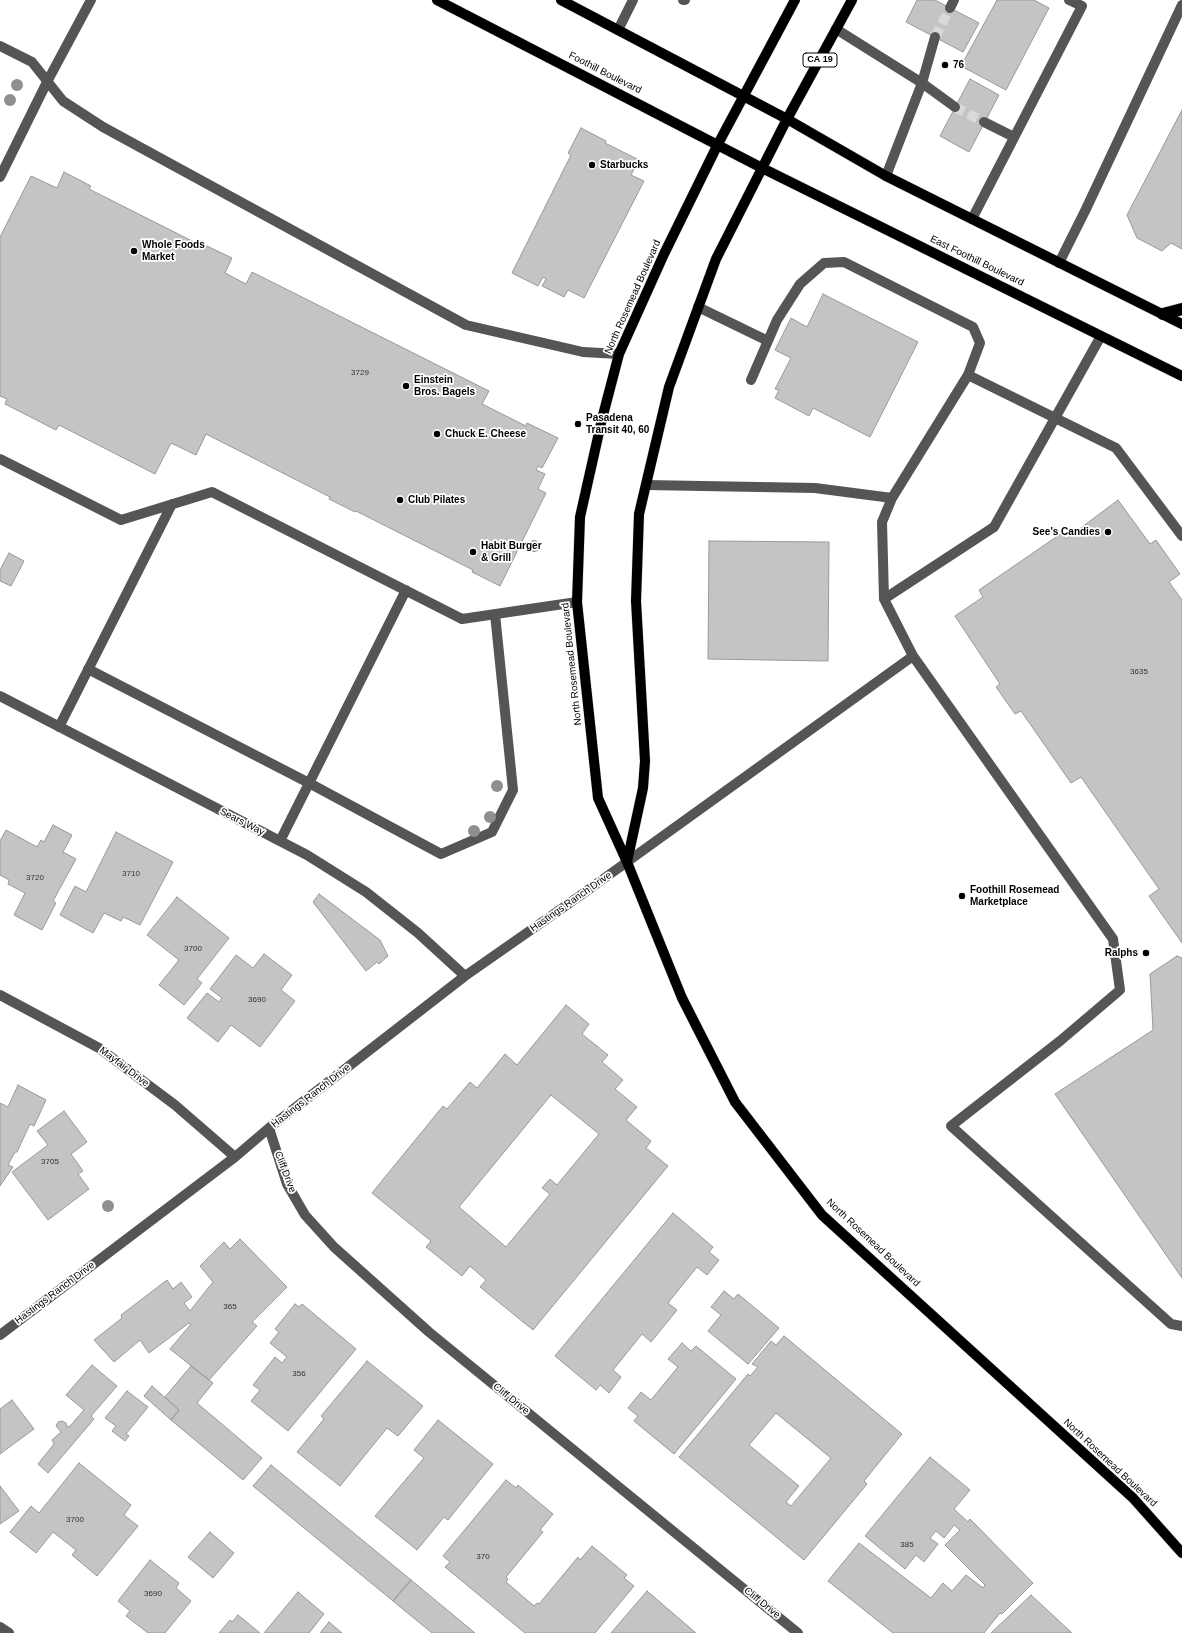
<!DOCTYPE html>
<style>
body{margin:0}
canvas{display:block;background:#fff}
</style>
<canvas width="1182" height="1633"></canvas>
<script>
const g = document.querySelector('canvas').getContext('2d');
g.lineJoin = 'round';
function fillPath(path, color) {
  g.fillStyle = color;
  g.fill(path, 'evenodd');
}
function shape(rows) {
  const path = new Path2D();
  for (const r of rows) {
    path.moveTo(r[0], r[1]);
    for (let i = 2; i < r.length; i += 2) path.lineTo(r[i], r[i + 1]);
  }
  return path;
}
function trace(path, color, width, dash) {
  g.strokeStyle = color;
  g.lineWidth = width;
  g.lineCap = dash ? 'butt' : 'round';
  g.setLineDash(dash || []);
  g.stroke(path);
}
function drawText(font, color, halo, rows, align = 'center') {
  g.font = font + ' Helvetica,sans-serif';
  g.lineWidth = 3.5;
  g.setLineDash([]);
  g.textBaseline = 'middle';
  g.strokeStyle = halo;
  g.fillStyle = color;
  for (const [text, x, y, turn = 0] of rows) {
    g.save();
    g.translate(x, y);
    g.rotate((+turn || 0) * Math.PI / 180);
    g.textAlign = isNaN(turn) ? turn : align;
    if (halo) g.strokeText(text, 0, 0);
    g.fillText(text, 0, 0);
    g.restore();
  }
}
const building = shape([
 [917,0,935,0,979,23,963,52,906,22,917,0],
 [997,0,1034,0,1049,8,1006,90,961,66,997,0],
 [970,79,999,95,969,152,940,136,970,79],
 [1182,110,1182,249,1171,243,1162,251,1137,238,1127,215,1182,110],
 [581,128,606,141,605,143,639,160,631,175,644,181,584,298,568,290,564,297,542,286,546,279,543,277,538,286,512,273,571,155,568,153,581,128],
 [64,172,91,186,89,189,206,248,207,246,232,258,225,273,246,284,252,272,489,391,482,404,526,426,527,423,558,438,542,468,538,466,536,470,545,474,538,489,546,493,500,586,472,572,473,570,356,511,355,512,329,499,330,497,206,434,196,455,171,443,155,474,59,425,56,430,5,404,7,399,0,396,0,237,31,176,57,188,64,172],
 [823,294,918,342,870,437,813,408,809,416,775,398,779,390,775,389,791,358,775,350,791,318,807,327,823,294],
 [1118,500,1150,544,1156,540,1180,574,1169,582,1182,600,1182,943,1149,896,1159,889,1081,777,1071,783,1021,711,1015,714,996,687,1000,684,955,616,983,597,979,590,1062,533,1066,539,1118,500],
 [709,541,829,542,828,661,708,659,709,541],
 [9,553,24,561,11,586,0,581,0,570,9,553],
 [53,825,72,835,63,852,76,859,53,901,56,903,42,930,14,915,25,893,8,884,9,880,0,875,0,841,6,830,37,847,41,840,44,842,53,825],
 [116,832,173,862,140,925,123,917,121,921,104,913,93,933,60,915,75,886,86,892,116,832],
 [319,894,380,940,388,956,379,964,377,962,366,971,313,902,319,894],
 [177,897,229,938,197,979,202,983,184,1005,159,985,179,960,147,935,177,897],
 [264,954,292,975,281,990,295,1001,260,1047,231,1025,218,1042,187,1018,207,993,219,1002,222,998,210,989,236,955,253,968,264,954],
 [1177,956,1182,958,1182,1278,1055,1094,1153,1030,1150,974,1177,956],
 [566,1005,589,1024,582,1034,608,1055,602,1062,623,1080,615,1089,637,1107,626,1120,651,1141,646,1148,668,1166,533,1330,480,1287,486,1280,470,1266,462,1276,426,1247,431,1241,372,1193,443,1106,447,1109,470,1082,477,1088,505,1054,517,1065,566,1005],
 [551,1095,599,1134,557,1185,550,1179,542,1188,550,1194,506,1247,459,1207,551,1095],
 [18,1085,46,1100,34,1126,30,1124,17,1152,15,1152,8,1165,13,1167,0,1186,0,1103,8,1107,18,1085],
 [64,1111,87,1142,71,1154,83,1171,78,1174,89,1189,48,1220,12,1172,48,1145,37,1131,64,1111],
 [673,1213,713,1247,709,1252,719,1260,707,1275,697,1267,668,1303,677,1310,651,1342,642,1334,613,1370,621,1377,609,1393,600,1385,596,1390,555,1356,673,1213],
 [240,1239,287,1287,252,1322,257,1326,209,1380,170,1349,191,1324,189,1323,149,1353,140,1340,114,1362,94,1340,122,1318,121,1315,167,1280,173,1289,181,1282,192,1297,184,1303,190,1311,213,1282,200,1266,224,1242,230,1249,240,1239],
 [724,1291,734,1299,738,1294,779,1328,748,1364,708,1331,721,1315,711,1307,724,1291],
 [295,1304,299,1307,302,1304,356,1349,288,1431,251,1401,260,1390,253,1385,275,1357,282,1363,287,1357,270,1343,279,1332,275,1329,295,1304],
 [784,1336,902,1434,864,1481,867,1484,804,1560,679,1457,748,1374,750,1376,758,1367,752,1364,771,1341,776,1345,784,1336],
 [776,1413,831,1458,791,1506,786,1502,799,1486,749,1445,776,1413],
 [682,1343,691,1351,696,1346,736,1379,674,1454,634,1421,638,1416,628,1408,641,1392,651,1400,678,1367,668,1359,682,1343],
 [367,1361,423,1406,398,1436,387,1428,340,1486,297,1452,324,1419,321,1416,367,1361],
 [92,1365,117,1386,91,1416,94,1419,48,1473,38,1464,54,1444,52,1440,61,1432,56,1426,58,1422,62,1421,66,1423,67,1427,70,1426,84,1410,66,1395,92,1365],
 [191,1366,213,1383,197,1403,262,1458,243,1480,171,1420,179,1410,165,1397,191,1366],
 [152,1386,179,1410,171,1420,144,1396,152,1386],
 [127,1391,148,1407,126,1434,129,1436,125,1441,112,1431,116,1426,105,1418,127,1391],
 [12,1400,34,1429,0,1454,0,1409,12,1400],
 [438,1420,493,1464,448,1520,444,1517,417,1550,375,1516,424,1458,414,1450,438,1420],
 [930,1457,970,1490,954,1509,968,1522,970,1519,1033,1583,1002,1614,1000,1613,984,1633,893,1633,828,1581,859,1543,931,1598,943,1583,952,1591,966,1575,983,1588,985,1585,945,1545,960,1530,954,1525,944,1538,936,1531,930,1538,938,1544,924,1562,916,1555,905,1569,865,1536,930,1457],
 [79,1463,131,1505,124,1515,138,1526,97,1576,72,1555,76,1550,53,1532,36,1553,10,1532,31,1506,39,1513,79,1463],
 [271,1465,411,1580,393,1601,253,1486,271,1465],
 [506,1480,516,1488,518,1485,553,1514,540,1530,543,1532,506,1577,508,1579,506,1582,534,1606,537,1603,539,1604,578,1557,580,1560,592,1546,627,1575,624,1578,634,1586,595,1633,525,1633,445,1567,450,1562,443,1556,506,1480],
 [0,1486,19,1511,0,1524,0,1486],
 [210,1532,234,1553,213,1578,188,1557,210,1532],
 [150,1560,179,1583,176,1588,191,1601,165,1633,148,1633,126,1616,130,1611,118,1601,150,1560],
 [411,1580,475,1633,432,1633,393,1601,411,1580],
 [647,1591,696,1633,611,1633,647,1591],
 [298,1592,324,1614,309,1633,264,1633,298,1592],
 [1031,1595,1072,1633,991,1633,1031,1595],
 [238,1615,260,1633,219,1633,230,1620,232,1622,238,1615],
 [329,1622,342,1633,320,1633,329,1622]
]);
fillPath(building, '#c4c4c4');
trace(building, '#999', 1);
trace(shape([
 [935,37,950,8],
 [955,107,984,122]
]), '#d9d9d9', 10, [10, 5]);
const major = shape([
 [437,0,762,168,1182,376],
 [561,0,787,119,886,176,1182,324],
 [795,0,718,144,664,254,619,354,602,419,580,517,577,602,598,798,627,862,682,998,735,1102,822,1215,1133,1498,1182,1553],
 [627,862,643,788,645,761,636,601,639,514,669,387,716,259,787,119,852,0]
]);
const highway = shape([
 [1163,314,1182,309]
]);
trace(major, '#dbdbdb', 11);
trace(highway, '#dbdbdb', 13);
trace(shape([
 [683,0,685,0],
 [950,8,954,0],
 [836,29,922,83,955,107],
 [618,30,633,0],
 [0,46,32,62,63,101,103,127,466,325,583,352,619,354],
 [984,122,1014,137],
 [886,176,922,83,935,37],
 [0,177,47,82,91,0],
 [972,219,1082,6,1069,0],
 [1059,263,1086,209,1182,5],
 [698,307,768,341],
 [1101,336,994,527,884,599,913,656,1113,939,1120,990,1060,1041,951,1126,1171,1324,1182,1326],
 [751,380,777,320,800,284,824,263,844,262,973,327,980,343,968,375],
 [0,459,121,520,212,492,462,619,577,602],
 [646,485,815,488,892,498,882,522,884,599],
 [892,498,968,375,1116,448,1182,536],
 [88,669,309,783,441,854,492,832,513,790,495,614],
 [0,696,307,855,366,892,418,933,465,976],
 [59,727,172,504],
 [280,841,406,590],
 [0,995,99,1048,175,1105,235,1157],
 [269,1128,287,1184,305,1215,334,1247,429,1332,798,1633],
 [0,1335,235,1157,269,1128,465,976,581,895,913,656],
 [0,1627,9,1633]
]), '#555', 10);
trace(major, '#000', 10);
trace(highway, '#000', 12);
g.fillStyle = '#8f8f8f';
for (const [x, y] of [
 [17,85],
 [10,100],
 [534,546],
 [497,786],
 [490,817],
 [474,831],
 [108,1206]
]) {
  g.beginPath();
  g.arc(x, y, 6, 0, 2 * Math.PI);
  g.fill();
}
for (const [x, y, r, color] of [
 [945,65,4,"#000"],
 [592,165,4,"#000"],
 [134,251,4,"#000"],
 [406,386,4,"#000"],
 [578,424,4,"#000"],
 [437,434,4,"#000"],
 [400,500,4,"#000"],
 [1108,532,4,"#000"],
 [473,552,4,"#000"],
 [962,896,4,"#000"],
 [1146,953,4,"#000"]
]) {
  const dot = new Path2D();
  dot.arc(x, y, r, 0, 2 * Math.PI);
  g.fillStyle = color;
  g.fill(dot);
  trace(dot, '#fff', 1.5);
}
drawText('8px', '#313131', null, [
 ["3729",360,373],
 ["3635",1139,672],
 ["3710",131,874],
 ["3720",35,878],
 ["3700",193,949],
 ["3690",257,1000],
 ["3705",50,1162],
 ["365",230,1307],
 ["356",299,1374],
 ["3700",75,1520],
 ["385",907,1545],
 ["370",483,1557],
 ["3690",153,1594]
]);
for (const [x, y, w] of [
 [820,60,34]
]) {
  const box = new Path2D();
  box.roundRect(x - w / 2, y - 7, w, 14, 3);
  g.fillStyle = '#fff';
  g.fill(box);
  trace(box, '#000', 1);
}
drawText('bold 9px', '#000', null, [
 ["CA 19",820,60]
]);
drawText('bold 10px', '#000', '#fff', [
 ["76",953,65],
 ["Starbucks",600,165],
 ["Whole Foods",142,245],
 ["Market",142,257],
 ["Einstein",414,380],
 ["Bros. Bagels",414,392],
 ["Pasadena",586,418],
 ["Transit 40, 60",586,430],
 ["Chuck E. Cheese",445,434],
 ["Club Pilates",408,500],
 ["See's Candies",1100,532,"right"],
 ["Habit Burger",481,546],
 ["& Grill",481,558],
 ["Foothill Rosemead",970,890],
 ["Marketplace",970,902],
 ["Ralphs",1138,953,"right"]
], 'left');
drawText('10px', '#000', '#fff', [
 ["Foothill Boulevard",605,73,27],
 ["East Foothill Boulevard",977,261,26],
 ["North Rosemead Boulevard",633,297,-66],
 ["North Rosemead Boulevard",572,664,-96],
 ["Sears Way",242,822,27],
 ["Hastings Ranch Drive",571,902,-35],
 ["Mayfair Drive",124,1067,37],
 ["Hastings Ranch Drive",311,1096,-38],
 ["Cliff Drive",285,1172,69],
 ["North Rosemead Boulevard",873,1243,43],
 ["Hastings Ranch Drive",55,1293,-37],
 ["Cliff Drive",511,1399,39],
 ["North Rosemead Boulevard",1110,1463,43],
 ["Cliff Drive",762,1603,39]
]);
</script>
